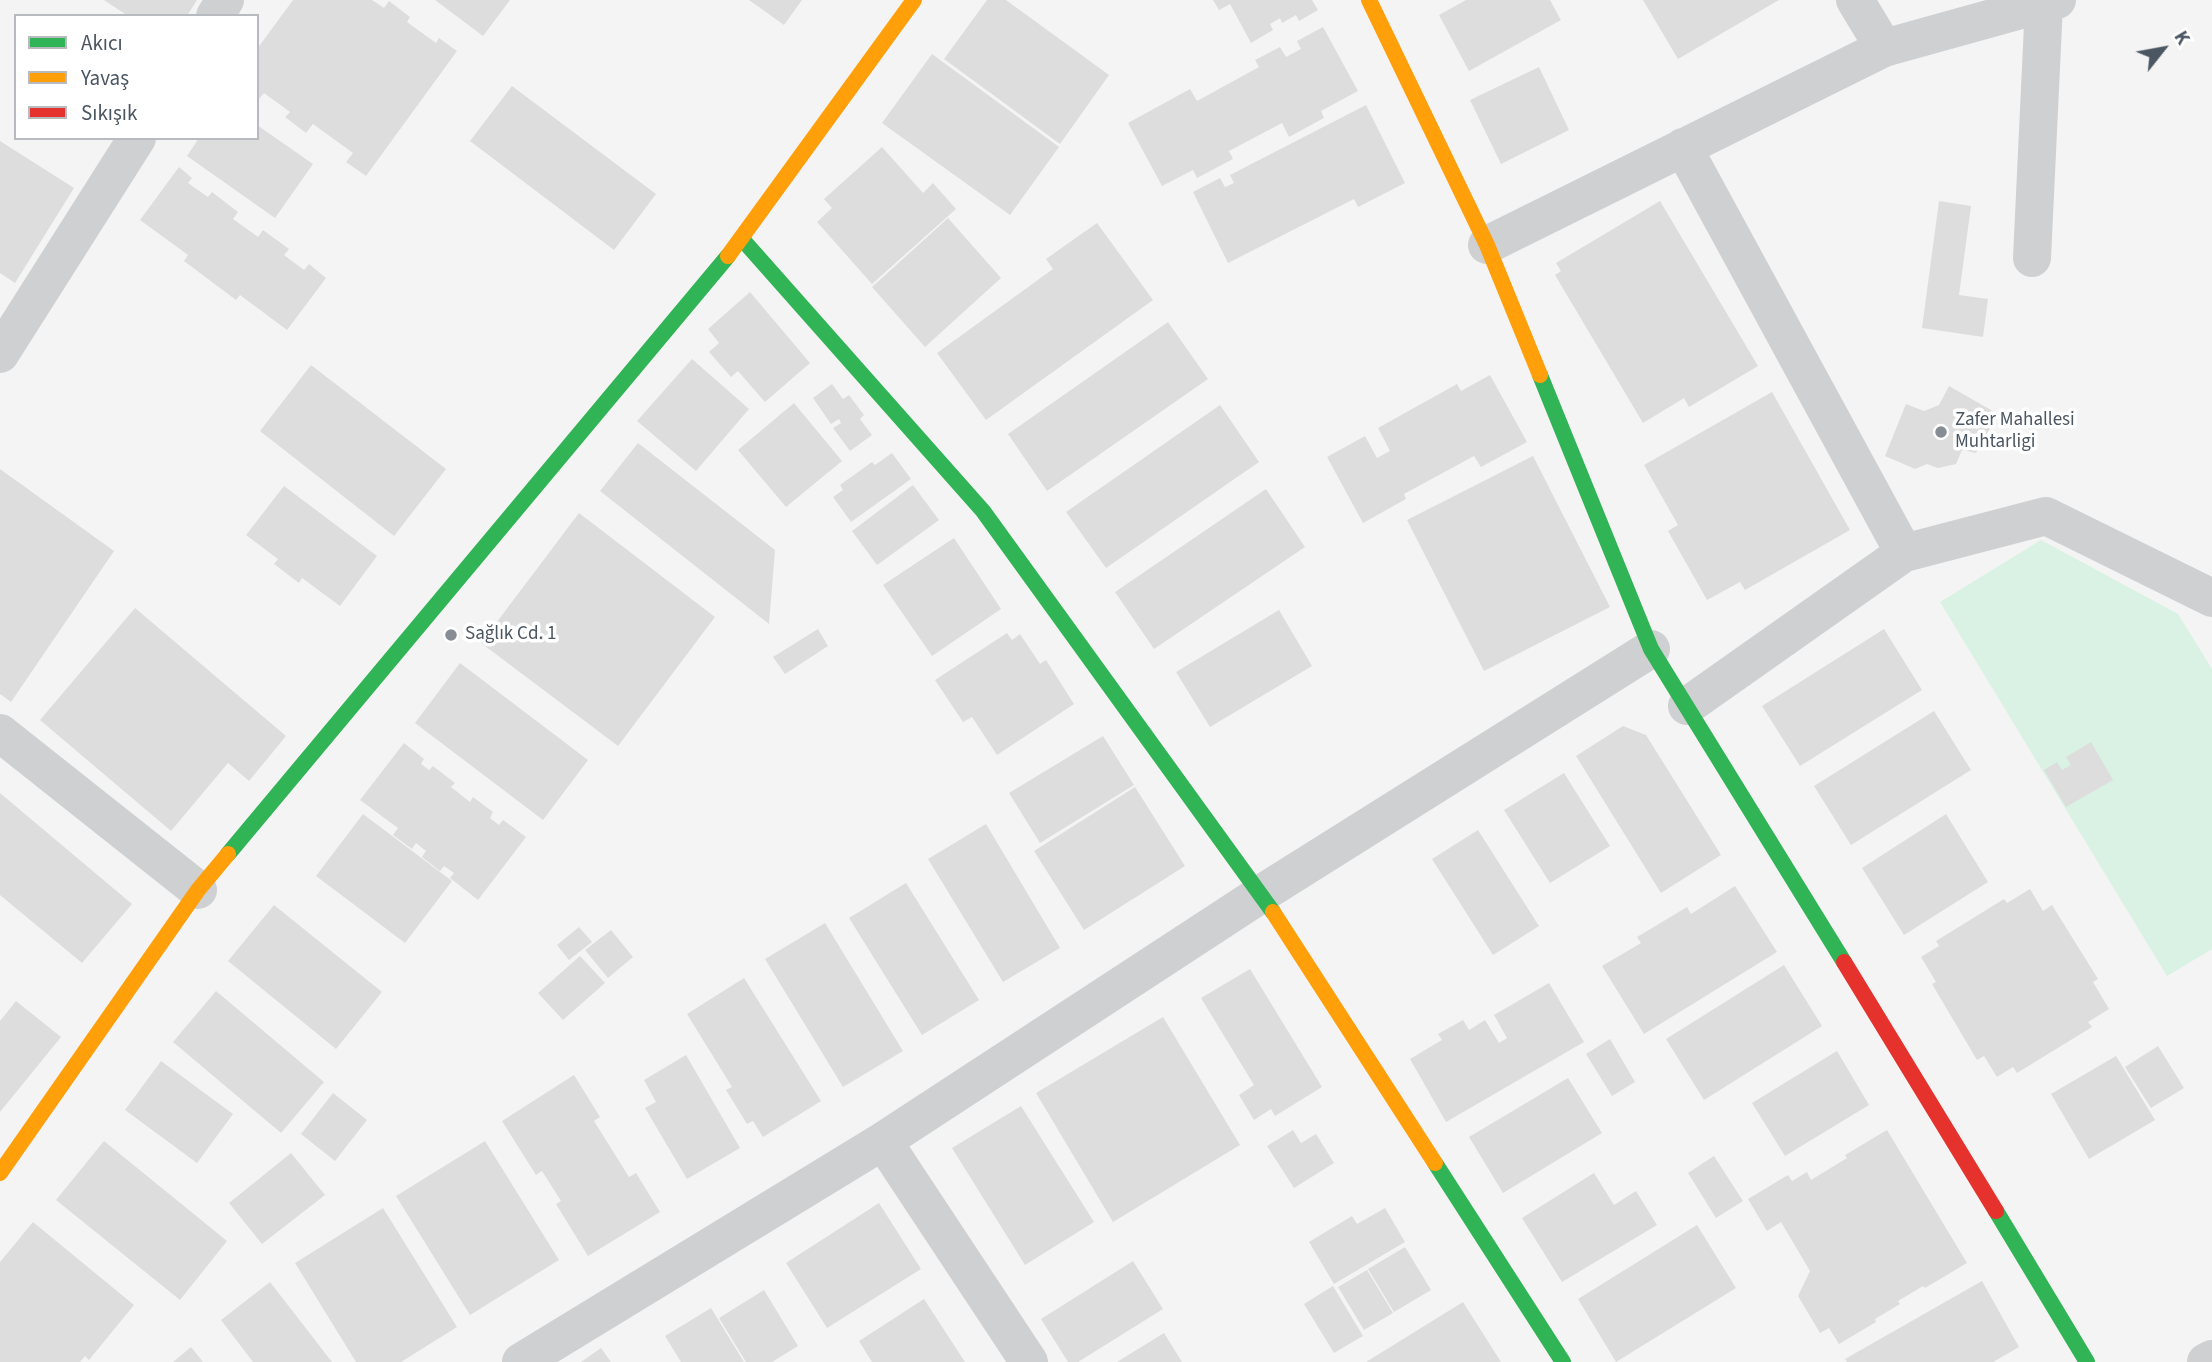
<!DOCTYPE html>
<meta charset="utf-8">
<style>
body{margin:0}
#map{position:relative;width:2212px;height:1362px;overflow:hidden;background:#f4f4f4;font-family:"Source Sans 3",sans-serif}
canvas{display:block}
.legend{position:absolute;left:14px;top:14px;width:245px;height:126px;box-sizing:border-box;background:#fff;border:2px solid #b7bbc0;margin:0;padding:9px 12px;list-style:none;font-size:21px;color:#4a5661}
.legend li{display:flex;align-items:center;gap:14px;height:35px}
.legend b{width:35px;border:2px solid #b7bbc0}
.north{position:absolute;left:2128px;top:14px;width:70px;height:70px;-webkit-text-stroke:5px #fff;paint-order:stroke;rotate:59deg;font-size:19px;font-weight:700;line-height:28px;text-align:center;color:#4a5661}
.north::after{content:'';display:block;margin:auto;width:24px;height:32px;background:#4a5661;clip-path:polygon(50% 0,100% 100%,50% 72%,0 100%)}
</style>
<div id="map">
<canvas width="2212" height="1362"></canvas>
<ul class="legend">
<li><b style="height:9px;background:#30b455"></b>Akıcı</li>
<li><b style="height:9px;background:#ff9f0a"></b>Yavaş</li>
<li><b style="height:9px;background:#e5322d"></b>Sıkışık</li>
</ul>
<div class="north">K</div>
</div>
<script>
const g = document.querySelector('canvas').getContext('2d');
g.lineJoin = 'round';
function fillPath(path, color) {
  g.fillStyle = color;
  g.fill(path, 'evenodd');
}
function shape(rows) {
  const path = new Path2D();
  for (const r of rows) {
    path.moveTo(r[0], r[1]);
    for (let i = 2; i < r.length; i += 2) path.lineTo(r[i], r[i + 1]);
  }
  return path;
}
function trace(path, color, width, dash) {
  g.strokeStyle = color;
  g.lineWidth = width;
  g.lineCap = dash ? 'butt' : 'round';
  g.setLineDash(dash || []);
  g.stroke(path);
}
function drawText(font, color, halo, rows, align = 'center') {
  g.font = font + ' "Source Sans 3",sans-serif';
  g.lineWidth = 7;
  g.setLineDash([]);
  g.textBaseline = 'middle';
  g.strokeStyle = halo;
  g.fillStyle = color;
  for (const [text, x, y, turn = 0] of rows) {
    g.save();
    g.translate(x, y);
    g.rotate((+turn || 0) * Math.PI / 180);
    g.textAlign = isNaN(turn) ? turn : align;
    if (halo) g.strokeText(text, 0, 0);
    g.fillText(text, 0, 0);
    g.restore();
  }
}
fillPath(shape([
 [2041,540,2178,614,2212,669,2212,949,2167,976,1940,602]
]), '#d9f2e3');
fillPath(shape([
 [104,0,197,0,187,16,128,16],
 [293,0,372,0,384,8,389,1,410,17,407,22,436,43,439,38,457,51,366,176,346,162,353,153,313,124,306,133,285,117,290,112,264,93,259,99,257,98,257,49],
 [435,0,510,0,483,36],
 [749,0,802,0,784,25],
 [987,0,1006,0,1109,75,1060,144,944,59],
 [1213,0,1312,0,1318,10,1299,21,1296,15,1282,23,1280,18,1270,24,1273,30,1251,43,1230,4,1219,10],
 [1466,0,1550,0,1561,20,1469,71,1439,15],
 [1643,0,1779,0,1678,59],
 [1323,27,1358,91,1321,111,1324,118,1289,137,1282,123,1229,151,1233,159,1197,178,1193,170,1162,186,1128,123,1190,89,1197,101,1259,67,1255,60,1280,47,1286,57,1301,49,1297,41],
 [932,54,1059,147,1010,215,882,123],
 [1539,67,1569,130,1501,164,1470,100],
 [512,86,656,194,614,250,470,141],
 [1366,105,1405,183,1358,207,1354,199,1228,263,1193,192,1220,178,1225,187,1234,183,1230,175],
 [257,125,313,164,275,218,187,156,199,138,257,138],
 [0,141,74,188,15,283,0,273],
 [882,147,923,193,933,183,956,209,872,284,817,222,832,208,824,199],
 [179,167,192,178,188,183,208,197,212,192,238,212,233,219,258,237,263,230,289,249,284,255,304,270,309,264,326,278,287,330,240,295,236,300,184,261,188,255,140,220],
 [1660,201,1758,366,1689,407,1684,398,1643,423,1555,275,1561,271,1556,263],
 [1939,201,1971,206,1959,295,1988,299,1983,337,1922,328],
 [948,218,1001,278,925,347,872,287],
 [1097,223,1153,300,986,420,937,353,1053,269,1046,259],
 [750,292,810,363,765,402,738,371,731,377,709,352,719,343,708,329],
 [1168,322,1208,379,1047,491,1008,434],
 [692,359,749,409,696,471,637,421],
 [311,365,446,469,394,536,260,431],
 [1490,375,1527,442,1481,467,1474,456,1404,494,1406,499,1363,523,1327,457,1365,436,1377,458,1390,451,1378,428,1457,384,1461,391],
 [832,384,843,399,849,395,864,415,860,419,872,435,850,451,833,428,841,423,839,419,831,424,813,398],
 [1949,386,1998,414,1976,453,1962,450,1956,464,1938,468,1927,464,1915,469,1885,456,1906,404,1924,411,1939,405],
 [1772,392,1850,530,1745,590,1740,582,1707,600,1668,531,1678,525,1644,465],
 [794,403,842,461,786,507,738,450],
 [1220,405,1259,462,1106,568,1066,512],
 [638,443,775,550,769,624,600,491],
 [892,453,911,479,851,522,833,497,843,490,840,485,872,462,875,465],
 [1533,456,1610,607,1484,671,1407,520],
 [0,469,114,551,11,702,0,694],
 [913,485,939,520,877,565,852,531],
 [284,486,377,556,340,606,302,578,299,583,274,564,278,559,246,535],
 [1266,489,1305,547,1154,649,1115,592],
 [579,513,715,617,618,746,481,643],
 [954,538,1001,609,932,656,883,585],
 [135,608,286,736,249,781,228,763,171,831,40,720],
 [1279,610,1312,666,1210,727,1176,672],
 [818,629,828,646,785,674,773,657],
 [1884,629,1922,690,1800,766,1762,706],
 [1007,633,1012,640,1020,634,1040,664,1046,660,1074,704,997,755,972,717,963,722,935,680],
 [460,663,588,760,543,820,415,723],
 [1934,711,1971,770,1851,845,1814,786],
 [1623,726,1646,735,1721,855,1661,893,1576,756],
 [1103,736,1134,785,1040,843,1009,793],
 [2091,742,2113,780,2066,807,2044,770,2057,762,2062,770,2071,765,2066,757],
 [404,743,424,759,421,764,429,770,433,766,455,783,451,787,470,802,473,797,493,812,490,818,499,825,503,820,526,837,478,900,450,878,454,873,444,866,440,871,422,857,426,851,416,843,412,849,393,835,398,828,360,800],
 [1564,773,1610,846,1550,883,1504,810],
 [1135,787,1185,866,1084,930,1034,851],
 [0,793,132,904,82,963,0,895],
 [363,814,452,881,405,943,316,876],
 [1946,814,1988,882,1904,935,1862,868],
 [986,824,1060,948,1003,982,928,859],
 [1478,830,1539,926,1493,955,1432,859],
 [906,883,979,1000,922,1035,849,918],
 [1735,886,1777,952,1644,1034,1602,966,1641,943,1637,937,1687,907,1691,914],
 [2030,889,2043,911,2052,905,2098,979,2093,982,2109,1009,2088,1022,2092,1027,2017,1073,2013,1067,1997,1077,1984,1056,1977,1060,1932,984,1936,982,1921,957,1939,946,1936,941,2004,899,2007,903],
 [274,905,382,992,336,1049,228,961],
 [825,923,903,1051,843,1087,765,959],
 [579,927,592,942,569,960,557,945],
 [611,930,633,957,608,978,585,950],
 [580,956,605,983,563,1020,538,993],
 [1784,965,1822,1026,1704,1100,1666,1039],
 [1250,969,1322,1087,1275,1116,1271,1109,1254,1120,1239,1095,1254,1085,1201,998],
 [744,978,821,1101,763,1137,753,1121,747,1124,726,1090,732,1087,687,1014],
 [1549,983,1584,1042,1446,1122,1410,1059,1442,1040,1438,1034,1463,1020,1469,1030,1485,1020,1499,1043,1507,1038,1494,1015],
 [216,991,324,1082,281,1133,173,1042],
 [16,1001,61,1037,0,1112,0,1021],
 [1163,1017,1240,1145,1113,1222,1036,1093],
 [1610,1039,1635,1082,1612,1096,1586,1054],
 [2158,1046,2184,1088,2151,1108,2125,1067],
 [1837,1051,1869,1105,1785,1156,1752,1103],
 [686,1055,740,1148,687,1179,645,1108,656,1102,644,1080],
 [2116,1056,2155,1120,2089,1159,2051,1094],
 [161,1061,233,1114,197,1163,125,1110],
 [574,1075,600,1117,594,1121,629,1177,636,1173,660,1212,588,1256,556,1204,561,1201,542,1171,536,1175,502,1121],
 [1568,1078,1602,1133,1503,1193,1469,1137],
 [333,1093,367,1120,335,1161,301,1134],
 [1021,1106,1094,1222,1025,1265,952,1148],
 [1293,1130,1301,1143,1316,1134,1334,1163,1294,1188,1267,1146],
 [1887,1130,1967,1263,1925,1288,1923,1286,1898,1301,1900,1304,1875,1319,1876,1322,1839,1344,1829,1328,1820,1333,1798,1296,1810,1271,1781,1222,1767,1231,1748,1199,1788,1175,1792,1181,1807,1172,1811,1180,1847,1158,1845,1155],
 [104,1141,227,1241,180,1300,56,1200],
 [485,1141,559,1260,470,1315,396,1196],
 [291,1153,325,1195,262,1244,229,1203],
 [1714,1156,1743,1201,1716,1218,1688,1173],
 [1594,1173,1614,1205,1636,1191,1657,1225,1562,1282,1522,1218],
 [879,1203,921,1269,827,1328,786,1263],
 [383,1208,457,1327,401,1362,356,1362,295,1263],
 [1385,1208,1405,1242,1334,1284,1309,1242,1352,1216,1357,1224],
 [33,1222,134,1305,89,1360,85,1356,80,1362,0,1362,0,1262],
 [1697,1225,1736,1288,1616,1362,1578,1299],
 [1405,1247,1431,1290,1394,1312,1368,1269],
 [1133,1261,1163,1309,1078,1362,1068,1362,1041,1319],
 [1367,1270,1393,1313,1364,1330,1338,1287],
 [1982,1281,2019,1347,1993,1362,1847,1362,1845,1359],
 [270,1282,332,1362,253,1362,221,1320],
 [1333,1286,1363,1336,1334,1353,1304,1304],
 [764,1290,798,1346,772,1362,746,1362,719,1318],
 [924,1299,965,1362,872,1362,859,1341],
 [1463,1302,1501,1362,1366,1362],
 [711,1308,744,1362,681,1362,665,1336],
 [1164,1333,1182,1362,1117,1362],
 [191,1347,203,1362,173,1362],
 [601,1348,611,1362,581,1362]
]), '#ddddde');
trace(shape([
 [1855,0,1884,48,2057,0],
 [215,16,225,0],
 [1683,147,1904,553],
 [1487,245,1884,48],
 [2032,258,2044,4],
 [0,354,137,138],
 [1687,706,1904,553,2046,516,2212,598],
 [0,733,198,890],
 [883,1141,1029,1362],
 [521,1362,883,1141,1261,894,1651,649],
 [2206,1362,2212,1359]
]), '#ced0d2', 38);
trace(shape([
 [742,239,983,511,1273,912],
 [1540,375,1651,649,1844,962],
 [228,854,728,256],
 [1435,1163,1563,1362],
 [1996,1211,2087,1362]
]), '#30b455', 16);
trace(shape([
 [1369,0,1487,245,1540,375],
 [728,256,914,0],
 [1273,912,1435,1163],
 [0,1173,198,890,228,854]
]), '#ff9f0a', 16);
trace(shape([
 [1844,962,1996,1211]
]), '#e5322d', 16);
for (const [x, y, r, color] of [
 [1941,432,7,"#868d94"],
 [451,635,7,"#868d94"]
]) {
  const dot = new Path2D();
  dot.arc(x, y, r, 0, 2 * Math.PI);
  g.fillStyle = color;
  g.fill(dot);
  trace(dot, '#fff', 2.5);
}
drawText('19px', '#4a5661', '#fff', [
 ["Zafer Mahallesi",1955,421],
 ["Muhtarligi",1955,443],
 ["Sağlık Cd. 1",465,635]
], 'left');
</script>
